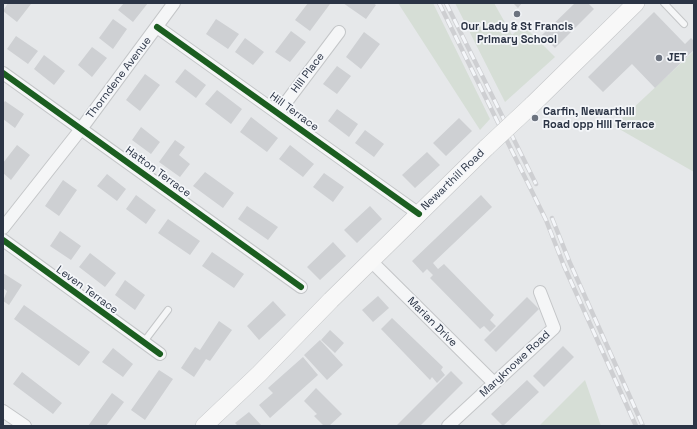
<!DOCTYPE html>
<style>
body{margin:0}
#map{position:relative;width:697px;height:429px;overflow:hidden;background:#e6e8ea;font-family:"Space Grotesk",sans-serif}
canvas{display:block}
.frame{position:absolute;inset:0;border:4px solid #2b3445;pointer-events:none}
</style>
<div id="map">
<canvas width="697" height="429"></canvas>
<div class="frame"></div>
</div>
<script>
const g = document.querySelector('canvas').getContext('2d');
g.lineJoin = 'round';
function fillPath(path, color) {
  g.fillStyle = color;
  g.fill(path, 'evenodd');
}
function shape(rows) {
  const path = new Path2D();
  for (const r of rows) {
    path.moveTo(r[0], r[1]);
    for (let i = 2; i < r.length; i += 2) path.lineTo(r[i], r[i + 1]);
  }
  return path;
}
function trace(path, color, width, dash) {
  g.strokeStyle = color;
  g.lineWidth = width;
  g.lineCap = dash ? 'butt' : 'round';
  g.setLineDash(dash || []);
  g.stroke(path);
}
function drawText(font, color, halo, rows, align = 'center') {
  g.font = font + ' "Space Grotesk",sans-serif';
  g.lineWidth = 3.5;
  g.setLineDash([]);
  g.textBaseline = 'middle';
  g.strokeStyle = halo;
  g.fillStyle = color;
  for (const [text, x, y, turn = 0] of rows) {
    g.save();
    g.translate(x, y);
    g.rotate((+turn || 0) * Math.PI / 180);
    g.textAlign = isNaN(turn) ? turn : align;
    if (halo) g.strokeText(text, 0, 0);
    g.fillText(text, 0, 0);
    g.restore();
  }
}
fillPath(shape([
 [398,3,433,3,490,119,480,130],
 [455,3,494,3,512,35,523,25,555,57,505,102],
 [694,51,694,172,614,126],
 [585,380,601,426,539,426]
]), '#d6ded6');
fillPath(shape([
 [8,3,30,3,31,4,17,22,3,11],
 [124,3,148,3,133,22,118,10],
 [308,3,330,4,310,31,295,20],
 [343,3,373,3,376,5,366,19],
 [513,3,522,3,518,8],
 [575,3,588,3,594,9,555,48,542,35],
 [654,12,685,44,691,38,694,41,694,50,655,88,632,64,603,92,588,77],
 [113,19,127,29,113,49,99,38],
 [216,19,239,34,228,49,206,34],
 [291,31,306,42,290,62,275,52],
 [364,32,380,44,361,69,346,57],
 [16,36,38,51,28,64,7,49],
 [245,38,264,52,253,65,235,52],
 [92,47,107,58,92,77,78,65],
 [44,55,65,71,54,85,34,69],
 [337,66,351,76,337,94,323,84],
 [185,69,206,85,196,98,175,82],
 [145,74,160,85,140,111,126,100],
 [217,90,242,109,231,124,205,104],
 [5,101,24,114,15,128,3,119,3,104],
 [337,109,358,124,349,137,328,121],
 [251,117,278,138,267,152,240,132],
 [459,118,472,131,446,156,433,143],
 [141,127,160,142,151,154,132,140],
 [365,130,384,144,374,157,355,143],
 [175,140,185,147,179,155,190,164,180,177,159,162],
 [17,145,30,155,11,180,3,173,3,163],
 [290,145,314,164,303,177,279,159],
 [427,152,440,165,415,188,402,175],
 [205,172,234,193,223,208,193,186],
 [324,173,344,187,333,202,313,187],
 [107,174,126,189,117,201,97,186],
 [63,180,77,190,59,216,45,206],
 [136,195,156,210,146,224,126,209],
 [481,195,492,207,433,263,438,269,444,264,494,315,490,320,496,326,490,332,484,326,480,329,430,278,433,275,427,269,423,273,412,261],
 [247,206,278,227,268,240,238,219],
 [370,206,382,219,357,243,344,230],
 [168,219,200,241,190,255,158,233],
 [60,231,81,246,71,260,50,246],
 [333,242,346,256,320,280,307,267],
 [212,252,244,274,234,288,202,266],
 [90,253,116,273,105,287,79,267],
 [3,273,22,285,9,305,3,301,7,291,3,288],
 [125,280,145,295,135,310,115,295],
 [378,296,389,308,373,322,362,310],
 [527,297,539,309,496,352,484,340],
 [273,301,286,315,259,340,247,326],
 [24,305,90,352,79,366,14,319],
 [392,318,443,367,441,370,445,375,437,383,432,377,430,380,381,329],
 [219,321,232,330,210,361,206,359,194,377,181,368,195,347,200,350],
 [330,330,344,343,335,353,321,340],
 [320,340,343,365,327,380,304,355],
 [563,346,574,357,544,387,533,376],
 [113,348,133,364,123,377,102,362],
 [303,357,318,375,270,418,259,405,273,393,268,388],
 [159,370,173,379,145,420,131,410],
 [451,371,463,383,420,426,396,426],
 [22,372,62,403,53,414,13,384],
 [527,380,539,392,503,426,491,414],
 [316,388,342,414,329,426,324,426,314,416,317,414,304,401],
 [112,393,124,402,106,426,88,426],
 [249,412,262,426,238,426,235,423]
]), '#ced0d3');
const service = shape([
 [664,3,684,24],
 [143,343,168,310]
]);
const minor = shape([
 [157,27,419,214],
 [3,73,301,287],
 [278,113,339,32],
 [3,228,81,129,174,3],
 [3,240,160,354],
 [371,261,494,383],
 [3,411,25,426],
 [448,426,554,328,540,292]
]);
const secondary = shape([
 [532,105,636,3],
 [204,426,259,374,331,300,487,147]
]);
trace(service, '#c4c6c8', 8);
trace(minor, '#c4c6c8', 14);
trace(secondary, '#c4c6c8', 18);
trace(service, '#f5f6f7', 6);
trace(minor, '#f5f6f7', 12);
trace(secondary, '#f8f8f8', 17);
const rail = shape([
 [439,3,546,220,564,266,636,426],
 [446,3,536,184],
 [552,218,570,263,643,426]
]);
trace(rail, '#cecfd2', 4.5);
trace(rail, '#f4f6f9', 3, [9]);
const secondaryBridge = shape([
 [487,147,532,105]
]);
trace(secondaryBridge, '#c4c6c8', 18, []);
trace(secondaryBridge, '#f8f8f8', 17);
trace(shape([
 [157,27,419,214],
 [3,73,301,287],
 [3,240,160,354]
]), '#1b5e20', 6);
for (const [x, y, r, color] of [
 [517,14,4,"#6c737f"],
 [659,58,4,"#6c737f"],
 [535,118,4,"#6c737f"]
]) {
  const dot = new Path2D();
  dot.arc(x, y, r, 0, 2 * Math.PI);
  g.fillStyle = color;
  g.fill(dot);
  trace(dot, '#f4f6f9', 1.5);
}
drawText('bold 11px', '#2b3445', '#f4f6f9', [
 ["Our Lady & St Francis",517,27,"center"],
 ["Primary School",517,40,"center"],
 ["JET",667,58],
 ["Carfin, Newarthill",543,112],
 ["Road opp Hill Terrace",543,125]
], 'left');
drawText('11px', '#2b3445', '#f4f6f9', [
 ["Hill Place",308,73,-53],
 ["Thorndene Avenue",119,78,-53],
 ["Hill Terrace",294,112,36],
 ["Hatton Terrace",158,172,36],
 ["Newarthill Road",453,180,-44],
 ["Leven Terrace",87,290,36],
 ["Marian Drive",432,322,45],
 ["Maryknowe Road",515,364,-43]
]);
</script>
